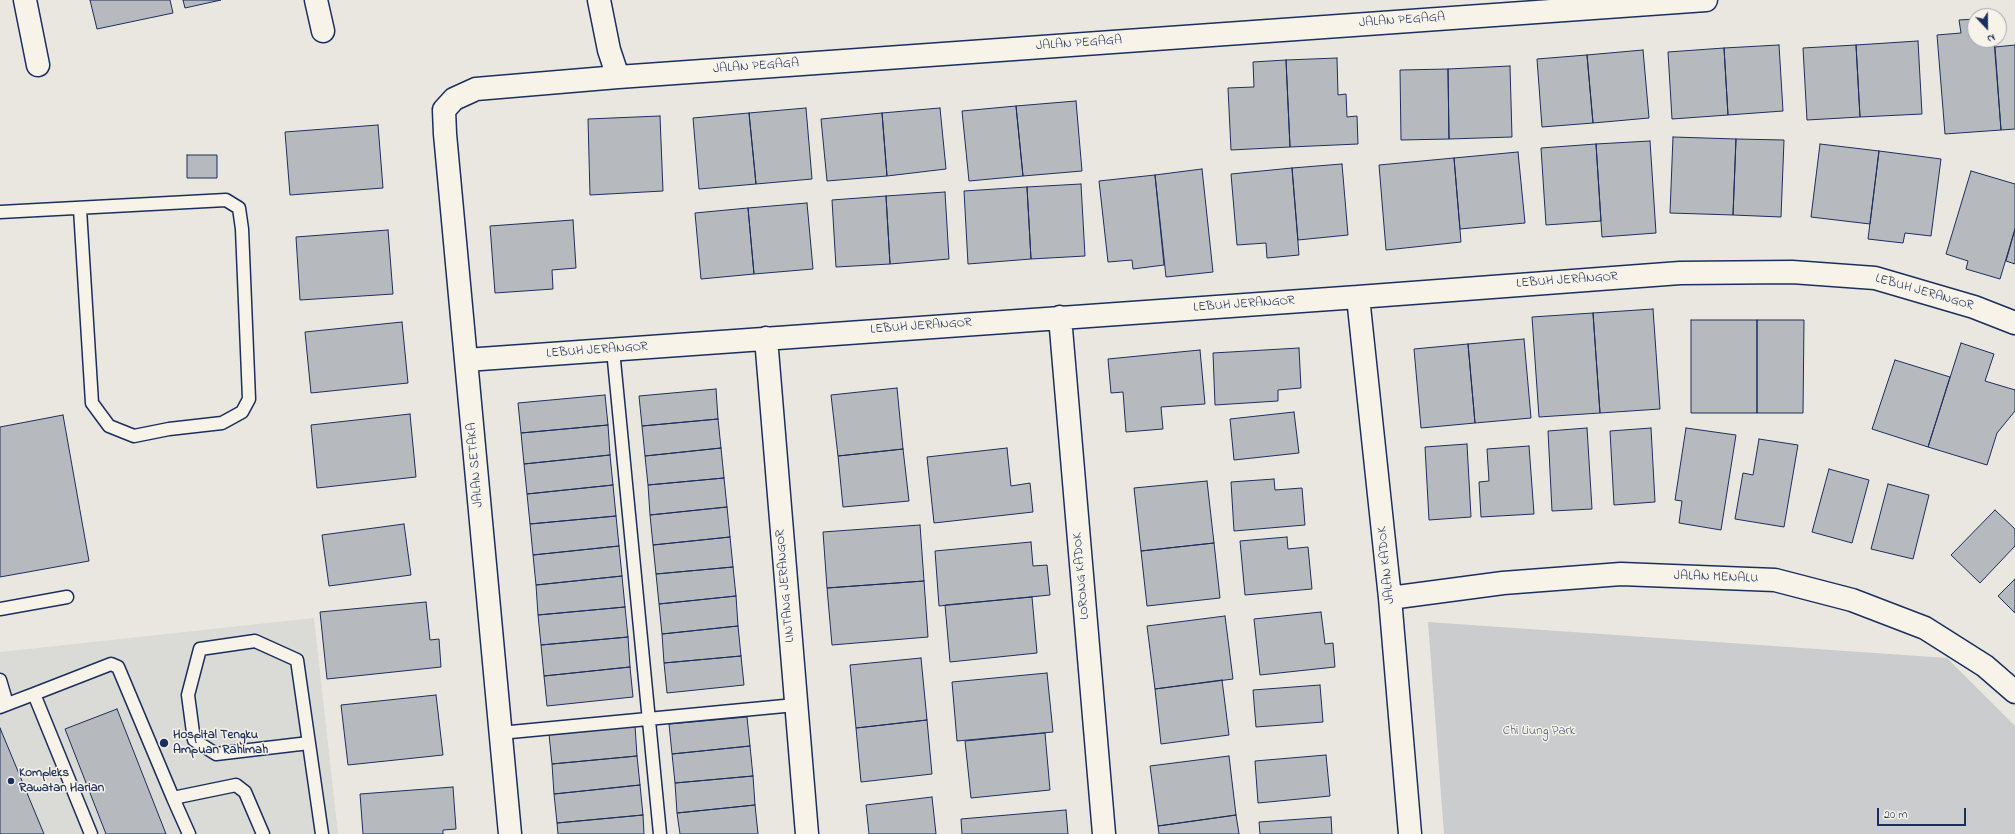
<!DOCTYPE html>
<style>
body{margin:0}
#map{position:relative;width:2015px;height:834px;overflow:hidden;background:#eae7e0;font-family:"Indie Flower",sans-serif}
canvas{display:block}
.north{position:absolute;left:1967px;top:8px;width:40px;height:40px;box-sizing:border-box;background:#f7f3e8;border:1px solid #9fa5b1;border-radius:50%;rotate:158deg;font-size:11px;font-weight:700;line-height:16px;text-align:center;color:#1b2f5e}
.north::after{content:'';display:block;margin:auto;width:14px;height:18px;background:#1b2f5e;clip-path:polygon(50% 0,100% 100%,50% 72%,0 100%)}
.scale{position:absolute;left:1877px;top:808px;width:89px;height:18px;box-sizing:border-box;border:2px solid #1b2f5e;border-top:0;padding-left:5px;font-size:12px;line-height:14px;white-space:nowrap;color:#1b2f5e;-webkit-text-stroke:3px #f7f3e8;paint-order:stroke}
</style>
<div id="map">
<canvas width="2015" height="834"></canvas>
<div class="north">N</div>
<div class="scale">20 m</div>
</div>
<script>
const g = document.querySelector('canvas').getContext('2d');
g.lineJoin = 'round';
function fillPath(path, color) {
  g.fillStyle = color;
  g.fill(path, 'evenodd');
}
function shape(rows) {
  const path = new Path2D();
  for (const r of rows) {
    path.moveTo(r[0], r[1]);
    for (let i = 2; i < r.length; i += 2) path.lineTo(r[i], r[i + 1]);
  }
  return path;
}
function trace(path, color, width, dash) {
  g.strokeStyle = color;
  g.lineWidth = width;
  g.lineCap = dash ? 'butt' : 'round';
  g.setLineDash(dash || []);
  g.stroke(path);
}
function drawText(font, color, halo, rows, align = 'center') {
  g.font = font + ' "Indie Flower",sans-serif';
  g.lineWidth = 3;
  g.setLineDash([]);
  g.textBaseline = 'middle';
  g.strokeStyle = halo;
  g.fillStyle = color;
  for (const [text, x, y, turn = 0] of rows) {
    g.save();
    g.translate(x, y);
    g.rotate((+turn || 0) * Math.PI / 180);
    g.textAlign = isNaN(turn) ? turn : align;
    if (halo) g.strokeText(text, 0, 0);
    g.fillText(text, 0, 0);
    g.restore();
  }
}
fillPath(shape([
 [314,618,338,834,0,834,0,652]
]), '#dadad6');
fillPath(shape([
 [1428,622,1947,658,2015,726,2015,834,1444,834]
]), '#cbcccd');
const building = shape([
 [90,0,170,0,173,13,97,29,90,0],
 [183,0,221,0,185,8,183,0],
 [1975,19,1975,40,1994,40,2001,130,1945,134,1937,35,1961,33,1959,20,1975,19],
 [1918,41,1922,114,1860,117,1856,45,1918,41],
 [1779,45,1783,111,1728,115,1724,48,1779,45],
 [1856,45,1860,117,1807,120,1803,48,1856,45],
 [2015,45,2015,129,2001,130,1995,47,2015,45],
 [1724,48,1728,115,1672,119,1668,52,1724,48],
 [1643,50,1649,118,1593,123,1587,55,1643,50],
 [1587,55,1593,123,1542,127,1537,59,1587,55],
 [1337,58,1338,95,1346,94,1347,117,1357,116,1358,144,1290,147,1286,60,1337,58],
 [1286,60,1290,147,1231,150,1228,88,1254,87,1253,62,1286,60],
 [1510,66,1512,137,1449,139,1448,69,1510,66],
 [1448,69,1449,139,1401,140,1400,70,1448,69],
 [1076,101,1082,171,1023,176,1016,106,1076,101],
 [1016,106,1023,176,969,181,962,111,1016,106],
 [806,108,812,179,756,184,749,113,806,108],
 [940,108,946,169,887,176,882,113,940,108],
 [749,113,756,184,699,189,693,118,749,113],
 [882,113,887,176,827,181,821,119,882,113],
 [660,116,663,191,590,195,588,119,660,116],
 [378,125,383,188,290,195,285,132,378,125],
 [1673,137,1736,139,1733,215,1670,213,1673,137],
 [1736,139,1784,140,1781,217,1733,215,1736,139],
 [1650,141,1656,233,1602,237,1596,144,1650,141],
 [1596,144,1601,221,1546,225,1541,148,1596,144],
 [1820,144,1879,151,1870,224,1811,217,1820,144],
 [1879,151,1941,159,1931,236,1905,233,1903,243,1868,239,1879,151],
 [1518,152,1525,223,1460,229,1454,158,1518,152],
 [187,155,217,155,217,178,187,178,187,155],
 [1454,158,1461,242,1386,250,1379,165,1454,158],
 [1342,164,1348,235,1298,240,1292,168,1342,164],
 [1292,168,1299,255,1267,258,1266,243,1237,245,1231,174,1292,168],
 [1202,169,1213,272,1166,277,1155,175,1202,169],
 [1971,171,2015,184,2015,229,2000,279,1966,269,1968,261,1946,254,1971,171],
 [1155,175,1164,265,1133,269,1132,260,1108,262,1099,181,1155,175],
 [1081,184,1085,256,1031,259,1027,187,1081,184],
 [1027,187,1031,259,968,264,964,191,1027,187],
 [945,192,949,259,890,264,886,196,945,192],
 [886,196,890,264,836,267,832,200,886,196],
 [807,203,813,269,754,274,748,208,807,203],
 [748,208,754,274,701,279,695,213,748,208],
 [573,220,576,268,552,270,553,289,495,293,490,226,573,220],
 [2015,229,2015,264,2006,261,2015,229],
 [388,230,393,294,300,300,296,237,388,230],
 [1653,309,1660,409,1600,413,1593,313,1653,309],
 [1593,313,1600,413,1539,417,1532,317,1593,313],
 [1691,320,1757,320,1757,413,1691,413,1691,320],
 [1757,320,1804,320,1803,413,1757,413,1757,320],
 [402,322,408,383,311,393,305,332,402,322],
 [1524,339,1531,418,1475,423,1468,344,1524,339],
 [1961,343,1994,354,1985,381,2015,390,2015,411,1997,433,1987,465,1928,447,1961,343],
 [1468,344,1475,423,1421,428,1414,349,1468,344],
 [1299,348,1301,388,1278,390,1278,401,1215,405,1213,353,1299,348],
 [1200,350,1205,404,1161,407,1163,429,1126,432,1123,392,1111,393,1108,359,1200,350],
 [1895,360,1950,377,1928,447,1872,429,1895,360],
 [897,388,903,449,838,456,831,395,897,388],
 [716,389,718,419,642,426,639,396,716,389],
 [605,395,608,425,521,433,518,403,605,395],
 [1294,412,1299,453,1234,460,1230,419,1294,412],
 [410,414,416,477,317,488,311,425,410,414],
 [63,415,89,561,0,577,0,427,63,415],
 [718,419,721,448,645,456,642,426,718,419],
 [608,425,610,455,524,464,521,433,608,425],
 [1587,428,1592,509,1552,511,1548,431,1587,428],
 [1651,428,1655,502,1614,505,1610,431,1651,428],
 [1686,428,1736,435,1721,530,1679,523,1682,501,1675,500,1686,428],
 [1759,439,1798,445,1784,527,1735,519,1743,473,1753,475,1759,439],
 [1467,444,1471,517,1429,520,1425,447,1467,444],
 [1529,446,1534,514,1481,517,1479,482,1489,481,1487,449,1529,446],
 [721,448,724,478,648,485,645,456,721,448],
 [1007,448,1011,486,1030,483,1033,512,934,523,927,457,1007,448],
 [903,449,909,501,843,507,838,456,903,449],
 [610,455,613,485,527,494,524,464,610,455],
 [1829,469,1869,480,1852,543,1812,532,1829,469],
 [724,478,727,507,650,515,648,485,724,478],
 [1274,479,1275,490,1302,488,1305,525,1234,531,1231,482,1274,479],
 [1207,481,1214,543,1141,551,1134,488,1207,481],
 [1888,484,1929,495,1913,559,1871,549,1888,484],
 [613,485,616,516,530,524,527,494,613,485],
 [727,507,730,537,653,545,650,515,727,507],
 [1995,510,2015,529,2015,546,1980,583,1951,555,1995,510],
 [616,516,619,546,533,555,530,524,616,516],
 [404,524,411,575,329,586,322,535,404,524],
 [920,525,924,581,827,588,823,532,920,525],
 [730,537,733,567,656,574,653,545,730,537],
 [1287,537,1288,549,1308,547,1312,589,1245,595,1240,541,1287,537],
 [1031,542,1033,566,1047,565,1050,595,939,606,935,551,1031,542],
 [1214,543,1220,598,1147,606,1141,551,1214,543],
 [619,546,622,576,536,585,533,555,619,546],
 [733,567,736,596,659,604,656,574,733,567],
 [622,576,625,607,538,615,536,585,622,576],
 [2015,579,2015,613,1998,596,2015,579],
 [924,581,928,637,832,645,827,588,924,581],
 [736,596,738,626,662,634,659,604,736,596],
 [1032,597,1037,653,950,662,945,605,1032,597],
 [426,602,430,640,439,639,441,667,327,679,320,612,426,602],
 [625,607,628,637,541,645,538,615,625,607],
 [1321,612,1325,644,1333,643,1335,667,1260,675,1254,619,1321,612],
 [1225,616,1233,679,1155,689,1147,626,1225,616],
 [738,626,741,656,664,663,662,634,738,626],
 [628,637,630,667,544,676,541,645,628,637],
 [741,656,744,685,667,693,664,663,741,656],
 [921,658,927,720,856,728,850,665,921,658],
 [630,667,633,697,547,706,544,676,630,667],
 [1047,673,1053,732,957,741,952,682,1047,673],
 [1222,680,1229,735,1161,744,1155,689,1222,680],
 [1320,685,1323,722,1256,727,1253,690,1320,685],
 [436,695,443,755,348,765,341,705,436,695],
 [117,709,166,834,106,834,65,729,117,709],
 [747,717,750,746,672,754,669,724,747,717],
 [927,720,932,774,861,782,856,728,927,720],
 [635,726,637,756,552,764,549,734,635,726],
 [0,728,44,834,0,834,0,728],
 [1045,733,1050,790,971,798,965,741,1045,733],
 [750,746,753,776,675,783,672,754,750,746],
 [1326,755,1330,796,1258,803,1255,761,1326,755],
 [637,756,640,785,554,794,552,764,637,756],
 [1229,756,1236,815,1158,826,1150,766,1229,756],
 [753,776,755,805,677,813,675,783,753,776],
 [640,785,643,815,557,823,554,794,640,785],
 [453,787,456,829,443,830,443,834,363,834,360,794,453,787],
 [932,797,936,834,869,834,866,805,932,797],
 [755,805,758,834,680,834,677,813,755,805],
 [1066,810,1068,834,962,834,961,819,1066,810],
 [643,815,644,834,558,834,557,823,643,815],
 [1236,815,1239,834,1159,834,1158,826,1236,815],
 [1331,817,1332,834,1260,834,1259,822,1331,817]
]);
fillPath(building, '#b6babf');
trace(building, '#1b2f5e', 1);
const lane = shape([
 [0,212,226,200,239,208,242,229,249,399,242,412,222,423,169,429,134,436,109,426,92,403,80,209],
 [613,350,660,834],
 [0,609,67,597],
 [0,680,7,704],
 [34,694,111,664,118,667,173,798,236,785,245,792,263,834],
 [0,707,34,694,91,834],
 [500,733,795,705],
 [309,743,216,754,194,740,188,695,200,649,255,641,297,660,322,834],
 [173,798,189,834]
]);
const street = shape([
 [25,0,38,65],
 [316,0,323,31],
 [599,0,609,50,618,77],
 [1358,297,1390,598,1410,834],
 [1060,317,1104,834],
 [766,338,807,834],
 [466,360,1358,297,1680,273,1792,272,1875,278,1974,307,2015,323],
 [1390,598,1503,583,1621,574,1775,580,1852,600,1925,628,1985,666,2015,692],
 [510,834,445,134,444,110,454,99,476,89,618,77,1706,0]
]);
trace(lane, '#1b2f5e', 15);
trace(street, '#1b2f5e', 25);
trace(lane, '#f7f3e8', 12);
trace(street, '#f7f3e8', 22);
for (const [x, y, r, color] of [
 [164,743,5,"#1b2f5e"],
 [11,781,4,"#1b2f5e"]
]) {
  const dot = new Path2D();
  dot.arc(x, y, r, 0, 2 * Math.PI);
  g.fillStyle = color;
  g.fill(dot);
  trace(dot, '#f7f3e8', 1.5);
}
drawText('13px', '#1b2f5e', '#f7f3e8', [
 ["JALAN PEGAGA",1402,21,-4],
 ["JALAN PEGAGA",1079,44,-4],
 ["JALAN PEGAGA",756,67,-4],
 ["LEBUH JERANGOR",1567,281,-4],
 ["LEBUH JERANGOR",1924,293,16],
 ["LEBUH JERANGOR",1244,305,-4],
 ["LEBUH JERANGOR",921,327,-4],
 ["LEBUH JERANGOR",597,351,-4],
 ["JALAN SETAKA",476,465,-95],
 ["JALAN KADOK",1387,565,-96],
 ["LORONG KADOK",1082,576,-95],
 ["JALAN MENALU",1716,578,2],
 ["LINTANG JERANGOR",786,586,-95]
]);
drawText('13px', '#47567a', '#f7f3e8', [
 ["Chi Liung Park",1539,732]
]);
drawText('bold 13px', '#1b2f5e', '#f7f3e8', [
 ["Hospital Tengku",173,736],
 ["Ampuan Rahimah",173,751],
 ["Kompleks",19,774],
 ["Rawatan Harian",19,789]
], 'left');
</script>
